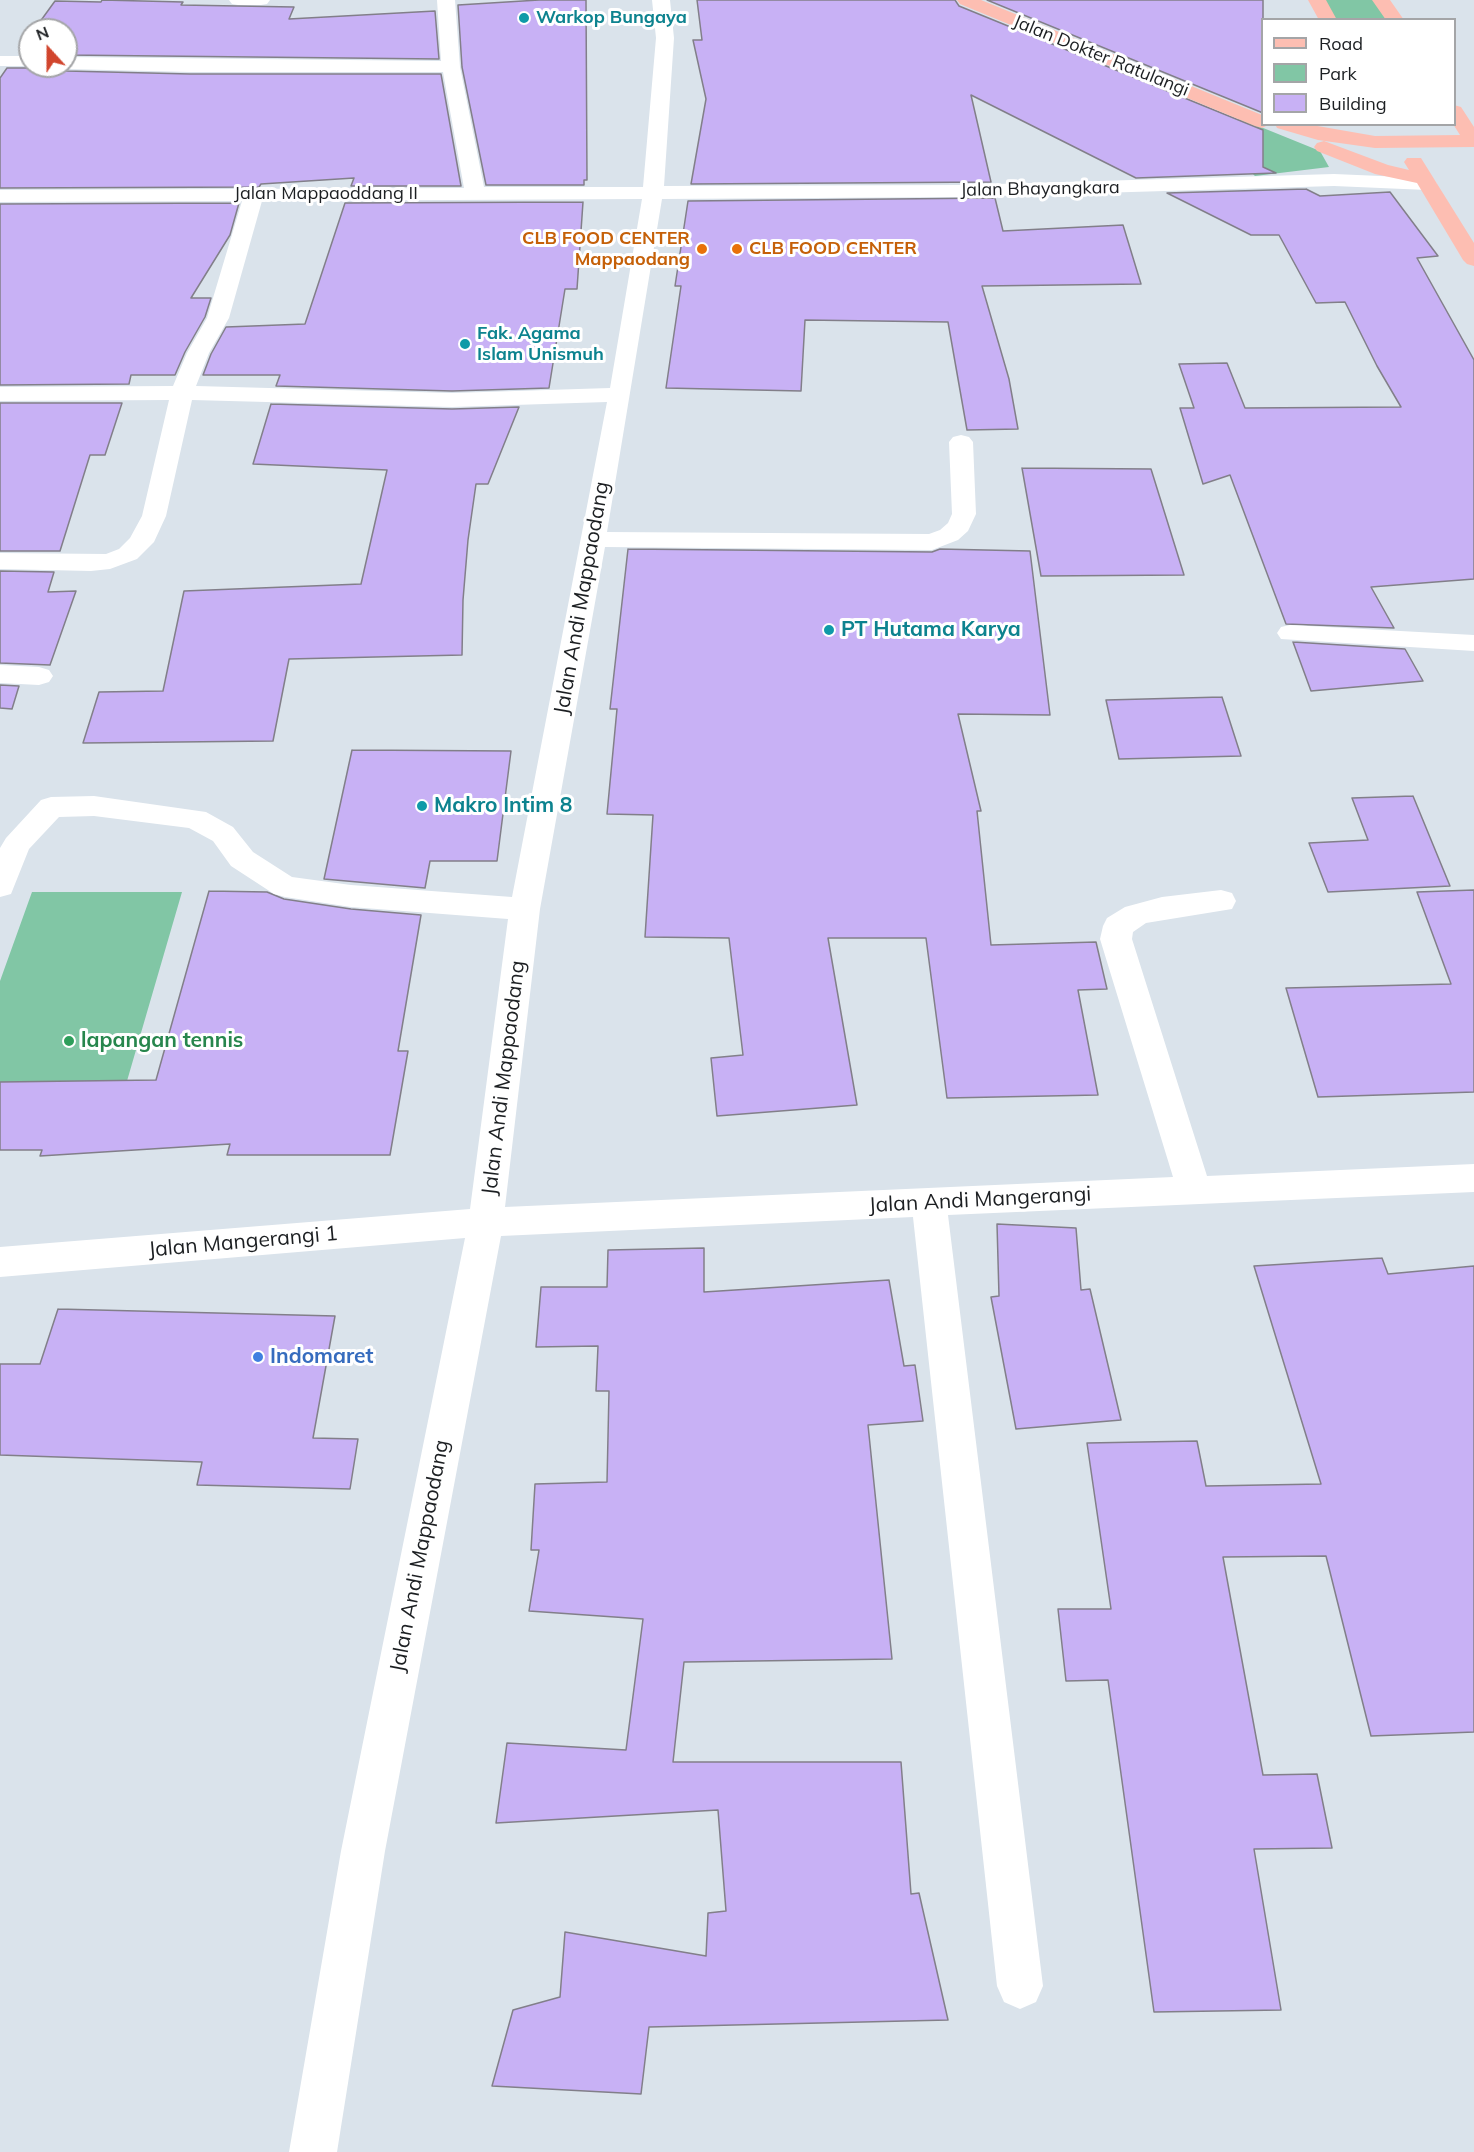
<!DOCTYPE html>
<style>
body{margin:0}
#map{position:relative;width:1474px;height:2152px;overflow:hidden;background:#dae3eb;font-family:Mulish,sans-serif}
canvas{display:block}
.legend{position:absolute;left:1261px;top:18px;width:195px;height:108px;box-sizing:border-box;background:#fff;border:2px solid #a4a5a7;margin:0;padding:8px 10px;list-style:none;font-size:18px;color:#1c1f22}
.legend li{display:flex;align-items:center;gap:12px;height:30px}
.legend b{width:30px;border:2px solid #a4a5a7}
.north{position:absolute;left:18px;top:18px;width:60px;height:60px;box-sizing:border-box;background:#fff;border:2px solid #a4a5a7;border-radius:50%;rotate:339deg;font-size:16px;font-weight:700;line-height:24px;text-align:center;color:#1c1f22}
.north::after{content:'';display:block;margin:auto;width:21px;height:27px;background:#d1452d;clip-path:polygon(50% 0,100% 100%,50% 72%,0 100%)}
</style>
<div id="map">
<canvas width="1474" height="2152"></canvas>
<ul class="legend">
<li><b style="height:8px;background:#fdbeb2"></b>Road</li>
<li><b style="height:16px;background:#81c6a5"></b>Park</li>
<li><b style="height:16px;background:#c8b1f5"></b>Building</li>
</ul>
<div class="north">N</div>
</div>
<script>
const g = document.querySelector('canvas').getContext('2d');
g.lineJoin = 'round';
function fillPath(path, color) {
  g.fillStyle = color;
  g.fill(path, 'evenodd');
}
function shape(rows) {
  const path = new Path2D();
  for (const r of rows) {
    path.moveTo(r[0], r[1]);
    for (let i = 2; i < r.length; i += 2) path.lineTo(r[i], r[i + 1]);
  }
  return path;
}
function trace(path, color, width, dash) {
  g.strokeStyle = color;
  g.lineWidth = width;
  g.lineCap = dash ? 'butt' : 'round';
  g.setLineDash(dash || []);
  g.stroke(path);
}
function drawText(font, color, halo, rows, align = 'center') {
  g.font = font + ' Mulish,sans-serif';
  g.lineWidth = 6;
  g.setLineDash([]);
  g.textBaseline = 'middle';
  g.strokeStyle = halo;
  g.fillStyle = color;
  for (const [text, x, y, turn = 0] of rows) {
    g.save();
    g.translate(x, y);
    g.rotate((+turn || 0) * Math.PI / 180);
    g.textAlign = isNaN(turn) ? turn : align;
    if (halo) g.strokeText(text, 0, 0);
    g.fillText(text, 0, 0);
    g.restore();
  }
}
fillPath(shape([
 [1317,0,1381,0,1395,19,1328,19],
 [1241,119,1320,151,1329,167,1255,176,1231,154,1210,125],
 [32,892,182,892,120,1105,0,1101,0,981]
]), '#81c6a5');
const building = shape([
 [102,0,183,2,181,5,294,7,289,19,435,11,439,59,66,55,66,30,34,30,55,1,101,2,102,0],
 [539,0,586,0,587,180,584,180,584,185,486,185,462,67,458,5,539,0],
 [697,0,955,0,959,6,1263,130,1263,167,1276,173,1136,178,971,95,991,182,691,184,706,99,693,40,702,40,697,0],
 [987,0,1263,0,1263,113,987,0],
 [32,66,57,66,66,71,190,74,441,74,461,186,351,186,354,178,261,184,259,187,0,188,0,78,7,68,30,68,32,66],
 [1306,189,1320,196,1390,192,1438,256,1417,258,1474,360,1474,579,1371,587,1394,628,1286,624,1230,475,1203,484,1180,408,1194,408,1179,364,1227,363,1245,408,1401,407,1377,366,1345,302,1316,303,1279,235,1251,235,1167,193,1306,189],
 [995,198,1003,231,1123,225,1141,284,982,286,1009,379,1018,429,967,430,948,322,805,320,801,391,666,388,681,286,675,286,688,201,995,198],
 [583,202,577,289,565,289,549,388,452,391,276,386,280,375,203,375,211,354,226,327,305,324,345,203,583,202],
 [239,203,230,235,191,298,211,298,205,317,185,352,175,375,131,375,129,384,0,385,0,204,239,203],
 [0,403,122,403,105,455,90,455,60,551,0,551,0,403],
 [271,404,452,409,519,407,488,484,476,484,468,540,463,600,462,655,289,659,273,741,83,743,99,692,163,691,184,591,361,584,387,470,253,464,271,404],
 [1022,468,1151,469,1184,575,1041,576,1022,468],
 [628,549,932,552,940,549,1030,551,1050,715,958,714,981,811,977,811,991,945,1096,942,1107,989,1078,990,1098,1095,947,1098,926,938,828,938,857,1105,717,1116,711,1058,743,1055,729,938,645,937,653,815,607,814,617,709,610,709,628,549],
 [0,571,54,572,48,592,76,591,50,665,0,663,0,571],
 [1293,642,1405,649,1423,681,1311,691,1293,642],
 [0,685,19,686,12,709,0,708,0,685],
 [1222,697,1241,756,1119,759,1106,700,1222,697],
 [352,750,511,751,497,861,430,861,425,888,324,879,352,750],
 [1413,796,1450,886,1328,892,1309,843,1368,840,1352,798,1413,796],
 [1474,890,1474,1092,1318,1097,1286,988,1451,984,1417,892,1474,890],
 [209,891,267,892,284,899,351,909,421,915,398,1051,408,1051,390,1155,227,1155,230,1144,40,1156,42,1150,0,1150,0,1082,156,1080,209,891],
 [997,1224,1076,1228,1081,1290,1090,1289,1121,1420,1016,1429,991,1297,999,1296,997,1224],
 [704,1248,704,1292,889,1280,904,1366,915,1365,923,1421,868,1425,892,1659,684,1662,673,1762,901,1762,911,1894,919,1893,948,2020,649,2027,641,2094,492,2086,513,2010,560,1997,565,1932,706,1956,708,1913,726,1911,718,1810,496,1823,507,1743,626,1750,643,1619,529,1611,539,1550,531,1550,535,1484,607,1482,609,1391,596,1391,598,1346,536,1347,541,1287,607,1287,608,1250,704,1248],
 [1382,1258,1388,1274,1474,1266,1474,1732,1371,1736,1326,1556,1223,1557,1263,1775,1317,1774,1332,1848,1254,1849,1281,2010,1154,2012,1108,1680,1066,1681,1058,1609,1111,1609,1087,1443,1197,1441,1206,1486,1321,1484,1254,1266,1382,1258],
 [58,1309,335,1316,313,1438,358,1439,350,1489,197,1485,202,1462,0,1455,0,1364,40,1364,58,1309]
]);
fillPath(building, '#c8b1f5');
trace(building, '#827f89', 1.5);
fillPath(shape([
 [229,0,270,0,267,4,261,5,238,5,232,4,229,0],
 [437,0,455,0,460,67,484,187,643,187,656,38,652,0,670,0,674,38,664,186,963,185,1334,174,1427,178,1434,180,1437,184,1434,188,1427,190,1334,186,963,197,662,199,607,532,929,534,940,530,948,523,952,514,949,442,953,437,961,435,969,437,973,442,976,514,968,531,958,540,932,550,605,547,540,909,505,1207,1173,1177,1100,939,1103,926,1107,918,1125,907,1162,897,1221,890,1232,893,1236,901,1232,909,1146,923,1133,932,1132,939,1207,1176,1474,1164,1474,1192,948,1215,1043,1986,1036,2002,1020,2009,1004,2002,997,1986,913,1217,501,1236,385,1851,337,2152,289,2152,341,1851,465,1238,0,1277,0,1247,470,1209,508,919,351,907,285,897,274,894,231,866,213,841,189,828,94,816,59,817,29,849,11,894,0,897,0,848,6,838,41,800,51,797,94,796,206,812,233,827,253,852,292,877,351,885,512,897,607,402,452,407,192,400,166,516,154,542,137,559,110,569,91,571,0,569,0,553,106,554,119,549,130,538,142,516,169,400,0,401,0,387,173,386,187,353,207,318,242,201,0,202,0,190,464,188,443,72,190,72,66,69,59,66,66,66,66,57,441,61,437,0],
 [642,199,610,388,452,393,196,386,209,353,229,318,262,201,642,199],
 [0,56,30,56,30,66,36,66,0,66,0,56],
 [1290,625,1474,635,1474,651,1281,639,1277,633,1281,627,1290,625],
 [0,665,39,667,49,670,53,676,49,682,39,685,0,683,0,665]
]), '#fff');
fillPath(shape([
 [957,0,981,0,1262,115,1262,124,1270,124,1262,128,1255,126,960,4,957,0],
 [1308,0,1326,0,1337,20,1319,20,1308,0],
 [1372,0,1390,0,1404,20,1386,20,1372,0],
 [1454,105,1461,107,1474,127,1474,147,1375,148,1318,140,1277,128,1275,124,1306,124,1375,136,1460,135,1453,124,1454,105],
 [1324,141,1388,165,1409,170,1404,162,1407,158,1421,158,1474,243,1474,266,1467,264,1463,260,1417,183,1375,174,1317,151,1314,147,1317,143,1324,141]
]), '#fdbeb2');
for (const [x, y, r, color] of [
 [524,18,6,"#0f9aa8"],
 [702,249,6,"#e8710a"],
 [737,249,6,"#e8710a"],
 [465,344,6,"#0f9aa8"],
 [829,630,6,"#0f9aa8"],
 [422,806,6,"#0f9aa8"],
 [69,1041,6,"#2e9e5b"],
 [258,1357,6,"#3f7fe0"]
]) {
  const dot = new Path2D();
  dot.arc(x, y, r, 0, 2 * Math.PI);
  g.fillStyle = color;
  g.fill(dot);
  trace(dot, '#fff', 2);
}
drawText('bold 18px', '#0d838f', '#fff', [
 ["Warkop Bungaya",536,18],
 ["Fak. Agama",477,334],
 ["Islam Unismuh",477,355]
], 'left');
drawText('18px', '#1c1f22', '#fff', [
 ["Jalan Dokter Ratulangi",1101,56,22],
 ["Jalan Bhayangkara",1040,189,-1],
 ["Jalan Mappaoddang II",326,194]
]);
drawText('bold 18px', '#c56008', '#fff', [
 ["CLB FOOD CENTER",690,239],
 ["Mappaodang",690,260],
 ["CLB FOOD CENTER",749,249,"left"]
], 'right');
drawText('21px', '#1c1f22', '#fff', [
 ["Jalan Andi Mappaodang",582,598,-80],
 ["Jalan Andi Mappaodang",504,1078,-83],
 ["Jalan Andi Mangerangi",980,1200,-3],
 ["Jalan Mangerangi 1",243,1242,-5],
 ["Jalan Andi Mappaodang",420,1556,-79]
]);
drawText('bold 21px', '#0d838f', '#fff', [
 ["PT Hutama Karya",841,630],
 ["Makro Intim 8",434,806]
], 'left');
drawText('bold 21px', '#27864d', '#fff', [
 ["lapangan tennis",81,1041]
], 'left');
drawText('bold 21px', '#366cbe', '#fff', [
 ["Indomaret",270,1357]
], 'left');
</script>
